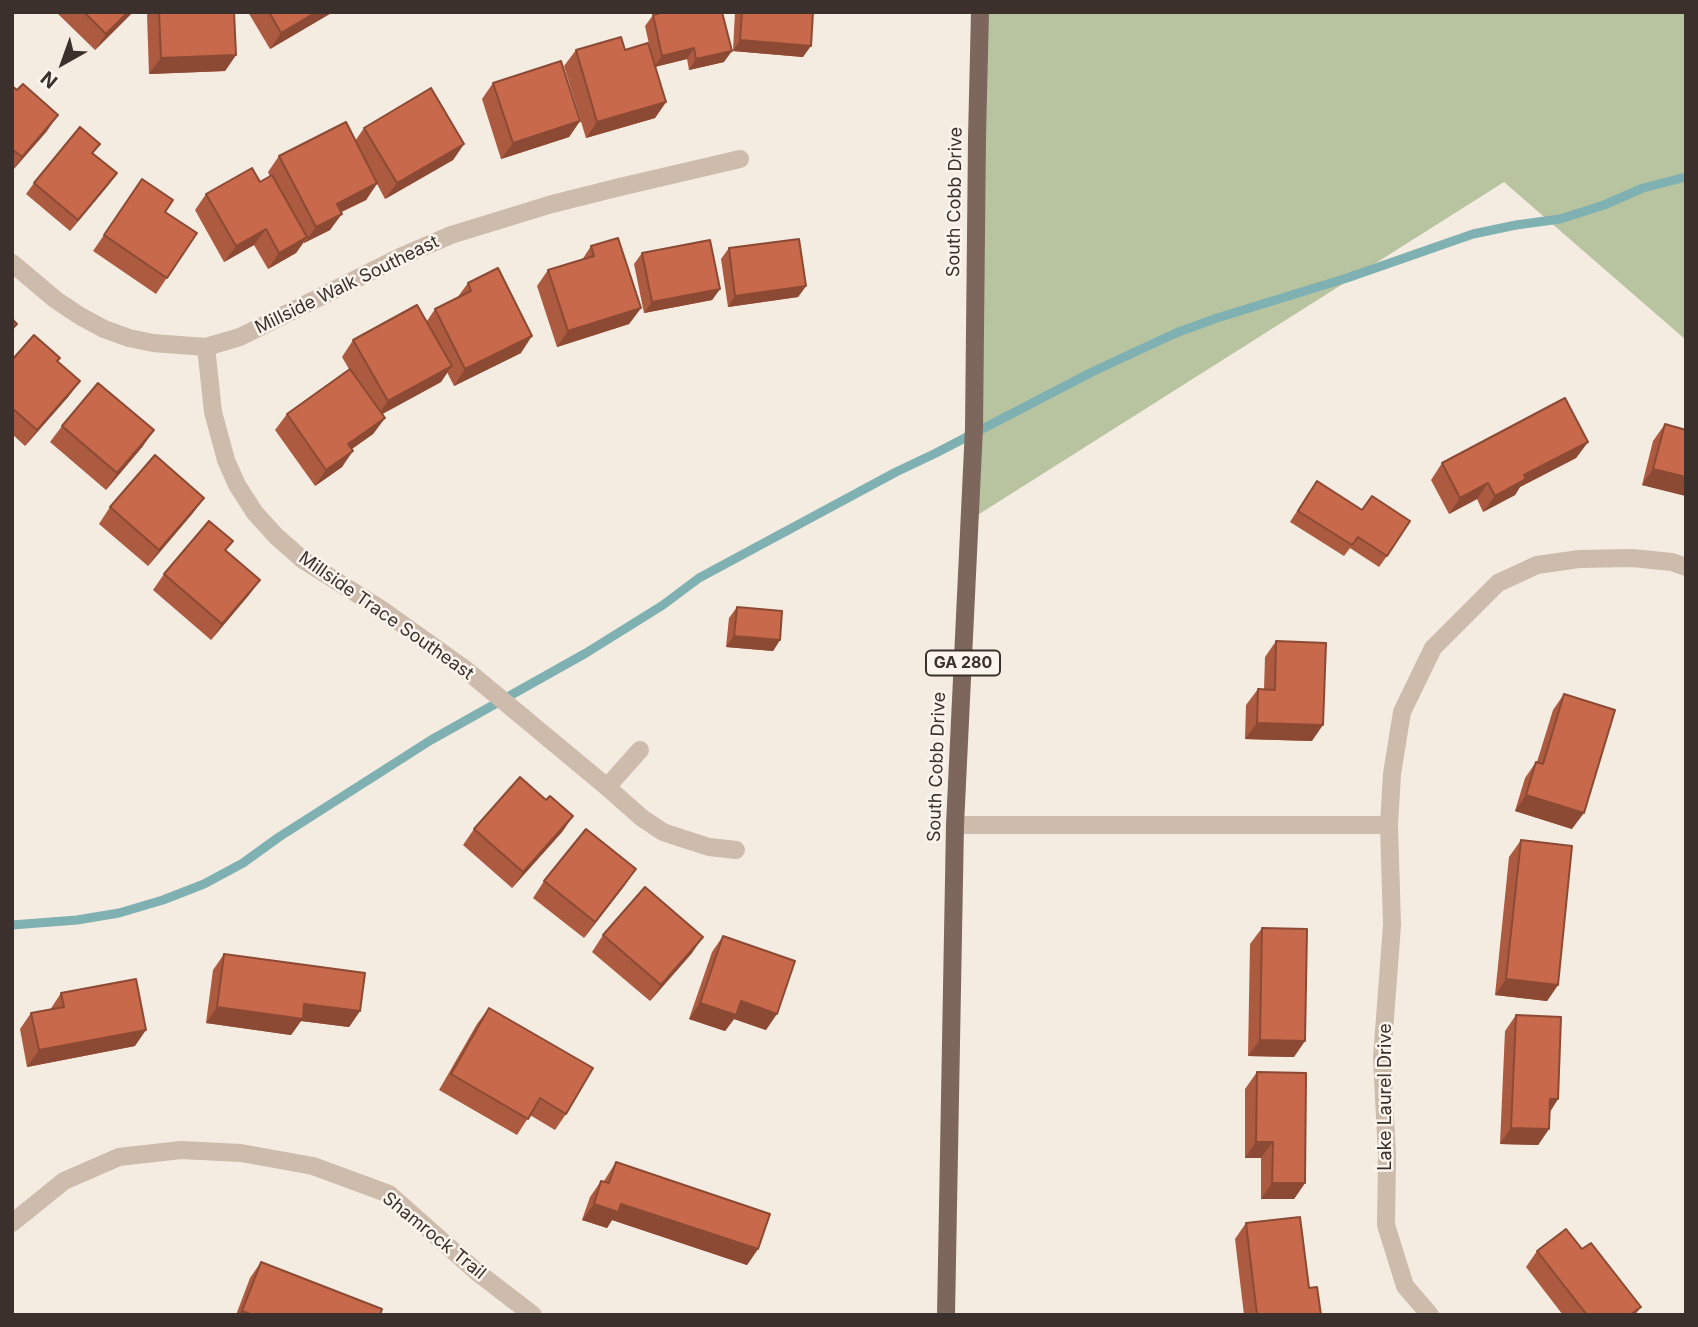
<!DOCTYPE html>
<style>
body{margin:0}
#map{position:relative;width:1698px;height:1327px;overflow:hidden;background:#f4ebe1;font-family:Inter,sans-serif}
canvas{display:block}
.frame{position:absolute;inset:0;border:14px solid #3b302b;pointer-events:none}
.north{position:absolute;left:28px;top:28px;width:70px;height:70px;-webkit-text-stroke:5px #fbf5ee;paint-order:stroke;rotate:220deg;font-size:19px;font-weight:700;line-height:28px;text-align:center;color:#3b302b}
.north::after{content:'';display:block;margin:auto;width:24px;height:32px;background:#3b302b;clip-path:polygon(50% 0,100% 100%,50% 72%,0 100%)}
</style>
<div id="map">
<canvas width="1698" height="1327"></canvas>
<div class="frame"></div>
<div class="north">N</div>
</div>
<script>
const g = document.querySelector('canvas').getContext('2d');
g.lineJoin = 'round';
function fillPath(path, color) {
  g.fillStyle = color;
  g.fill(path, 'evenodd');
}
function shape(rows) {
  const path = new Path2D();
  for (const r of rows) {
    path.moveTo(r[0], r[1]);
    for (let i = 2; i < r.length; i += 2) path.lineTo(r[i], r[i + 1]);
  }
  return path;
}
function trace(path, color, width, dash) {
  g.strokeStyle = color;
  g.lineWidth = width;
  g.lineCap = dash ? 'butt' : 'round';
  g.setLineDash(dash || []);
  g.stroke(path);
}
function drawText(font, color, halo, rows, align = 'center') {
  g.font = font + ' Inter,sans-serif';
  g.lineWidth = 5;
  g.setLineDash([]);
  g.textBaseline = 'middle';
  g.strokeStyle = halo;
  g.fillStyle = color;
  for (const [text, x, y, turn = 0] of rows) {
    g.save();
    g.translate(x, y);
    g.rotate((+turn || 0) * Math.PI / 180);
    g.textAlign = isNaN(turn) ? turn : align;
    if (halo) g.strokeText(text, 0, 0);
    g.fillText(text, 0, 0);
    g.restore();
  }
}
fillPath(shape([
 [971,12,1686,12,1686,340,1504,182,976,516]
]), '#b8c4a0');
trace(shape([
 [12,925,77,920,119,913,163,900,204,884,243,863,279,837,431,740,586,653,663,605,699,578,896,472,936,453,1094,371,1176,333,1217,318,1347,278,1473,234,1516,225,1560,219,1604,205,1643,188,1686,177]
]), '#7fb0b2', 9);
trace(shape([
 [607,787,640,750]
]), '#cdbbac', 18);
trace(shape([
 [12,263,56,300,80,316,104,329,129,338,153,343,206,347,240,337,400,257,451,235,552,204,620,187,740,159],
 [206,347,213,412,226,460,237,485,255,513,276,536,303,560,381,609,465,669,607,787,642,818,663,832,684,839,709,847,736,850],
 [955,825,1389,825],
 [12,1223,64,1181,119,1157,181,1150,241,1153,313,1166,389,1194,477,1272,533,1315],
 [1430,1315,1405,1286,1386,1225,1387,1156,1382,1058,1392,925,1389,825,1392,774,1402,712,1433,648,1498,583,1537,565,1579,559,1632,558,1672,562,1686,567]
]), '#cdbbac', 18);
trace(shape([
 [946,1315,955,825,974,428,977,138,980,12]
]), '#7d675c', 18);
fillPath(shape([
 [56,12,133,12,95,50],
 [149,12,234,12,236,55,225,71,149,74,147,15],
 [248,12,333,12,270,49],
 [735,12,813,12,803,57,733,51],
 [653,15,724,62,689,70,687,59,655,67,666,102,655,118,586,138,564,66,576,50,625,50,651,53,645,26],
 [493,83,580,121,569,137,501,159,482,99],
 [12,86,47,131,12,171],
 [364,128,464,144,453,160,385,199,377,184,366,200,341,212,330,230,304,243,304,242,296,253,268,269,254,245,224,262,195,210,206,194,260,182,270,177,268,172,279,156,355,141],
 [142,179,165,212,197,233,156,294,93,251],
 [34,183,109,184,70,231,26,194],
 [591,246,641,308,629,324,557,347,537,286,548,270,582,260],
 [729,248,806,286,798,297,728,307,721,259],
 [642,253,720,289,712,300,644,313,634,264],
 [468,283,521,353,454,386,447,372,441,382,382,414,385,418,373,434,352,449,342,467,315,486,275,430,287,414,349,369,342,357,353,340,427,321,435,309,457,298],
 [60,358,57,361,80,381,68,397,25,446,12,434,12,360],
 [1665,424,1686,430,1686,496,1642,485,1653,441],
 [62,426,143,446,106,490,50,442],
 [1588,442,1576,458,1520,487,1515,495,1483,512,1477,499,1449,514,1431,480,1442,463],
 [1309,492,1387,556,1379,567,1350,548,1344,556,1290,522],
 [204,498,192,514,148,566,99,524,110,507],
 [226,551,260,580,248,596,211,640,153,590,164,574],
 [737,607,780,640,773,651,726,647,729,618],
 [1276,641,1312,741,1245,739,1246,705,1258,689,1264,690,1265,657],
 [1564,694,1572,829,1515,811,1525,778,1536,762,1537,762,1553,710],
 [546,800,573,816,562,832,512,888,463,845,474,829],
 [1521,840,1558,985,1547,1001,1495,995,1509,857],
 [544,881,625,885,584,938,533,898],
 [1262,928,1294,1057,1248,1056,1250,944],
 [603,935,692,953,650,1001,592,952],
 [723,936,766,1030,734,1019,725,1031,689,1019,712,952],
 [224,954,360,1011,349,1027,301,1021,291,1035,206,1023,213,970],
 [61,993,135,1046,27,1067,20,1029,31,1013,50,1010],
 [489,1008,566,1114,555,1130,530,1115,517,1135,439,1090,477,1024],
 [1516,1015,1558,1099,1550,1112,1549,1129,1538,1145,1500,1144,1505,1031],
 [1257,1072,1305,1183,1294,1199,1261,1199,1261,1158,1245,1158,1245,1089],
 [616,1162,758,1249,747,1265,612,1220,607,1228,582,1220,590,1197,601,1181,604,1181],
 [1246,1223,1309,1288,1321,1315,1244,1315,1235,1239],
 [1582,1249,1641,1307,1635,1315,1563,1315,1526,1267,1537,1251],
 [261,1262,380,1315,236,1315,250,1278]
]), '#ac5a40');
fillPath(shape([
 [128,12,133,12,95,50,106,34],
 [316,12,333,12,270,49,281,33],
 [740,40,811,46,803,57,733,51],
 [694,48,687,59,654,67,662,56],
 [732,51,724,62,689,70,696,59],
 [236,55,225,71,149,74,161,58],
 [666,102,655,118,586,138,597,122],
 [58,115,47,131,12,171,22,157],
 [580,121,569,137,501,159,513,143],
 [464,144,453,160,385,199,397,183],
 [117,173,109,184,70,231,78,220],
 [377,183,366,200,325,220,337,204],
 [342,214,330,230,304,243,316,227],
 [266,229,254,245,224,262,236,246],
 [307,237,296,253,268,269,279,253],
 [806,286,798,297,728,307,735,296],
 [720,289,712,300,644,313,652,302],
 [641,308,629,324,557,347,568,331],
 [532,336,521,353,454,386,465,369],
 [452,366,441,382,377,417,388,401],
 [80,381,68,397,25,446,37,430],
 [385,418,373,434,336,460,348,444],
 [154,430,143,446,106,490,117,473],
 [1588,442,1576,458,1520,487,1515,495,1483,512,1495,496,1524,475],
 [353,451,342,467,315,486,326,470],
 [1653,469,1686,477,1686,496,1642,485],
 [1488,483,1477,499,1449,514,1460,498],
 [204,498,192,514,148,566,159,550],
 [260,580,248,596,211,640,222,624],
 [734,636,780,640,773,651,726,647],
 [1257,723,1323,725,1312,741,1245,739],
 [1526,795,1584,813,1572,829,1515,811],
 [573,816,562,832,512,888,523,872],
 [636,869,625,885,584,938,595,922],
 [703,937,692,953,650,1001,661,985],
 [1506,979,1558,985,1547,1001,1495,995],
 [741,1001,777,1014,766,1030,734,1019,725,1031,689,1019,700,1003],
 [304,1004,360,1011,349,1027,301,1021,291,1035,206,1023,217,1007],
 [146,1030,135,1046,27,1067,39,1050],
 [1260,1040,1305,1041,1294,1057,1248,1056],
 [1550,1099,1558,1099,1547,1116],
 [1511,1128,1549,1129,1538,1145,1500,1144],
 [1256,1142,1273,1142,1261,1158,1245,1158],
 [1272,1183,1305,1183,1294,1199,1261,1199],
 [594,1204,621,1204,758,1249,747,1265,612,1220,607,1228,582,1220],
 [242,1311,253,1315,239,1315]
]), '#8c4a34');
const building = shape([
 [84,12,128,12,106,34,84,12],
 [159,12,234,12,236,55,161,58,159,12],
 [269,12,316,12,281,33,269,12],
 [664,12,722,12,732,51,696,59,694,48,662,56,653,15,664,12],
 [742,12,813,12,811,46,740,40,742,12],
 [621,37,625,50,648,43,666,102,597,122,576,50,621,37],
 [561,61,580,121,513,143,493,83,561,61],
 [23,84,58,115,22,157,12,149,12,86,17,90,23,84],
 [431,88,464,144,397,183,364,128,431,88],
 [346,122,377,183,337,204,342,214,316,227,279,156,346,122],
 [80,127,100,144,92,153,117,173,78,220,34,183,80,127],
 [252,168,260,182,272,175,307,237,279,253,266,229,236,246,206,194,252,168],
 [142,179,173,200,165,212,197,233,167,278,104,235,142,179],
 [618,238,641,308,568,331,548,270,594,256,591,246,618,238],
 [799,239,806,286,735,296,729,248,799,239],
 [710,240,720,289,652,302,642,253,710,240],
 [498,268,532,336,465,369,435,309,471,291,468,283,498,268],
 [417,305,452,366,388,401,353,340,417,305],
 [12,319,17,324,12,329,12,319],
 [34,335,60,358,57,361,80,381,37,430,12,408,12,360,34,335],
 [350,369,385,418,348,444,353,451,326,470,287,414,350,369],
 [98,383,154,430,117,473,62,426,98,383],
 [1565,398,1588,442,1524,475,1526,479,1495,496,1488,483,1460,498,1442,463,1565,398],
 [1665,424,1686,430,1686,477,1653,469,1665,424],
 [155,455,204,498,159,550,110,507,155,455],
 [1317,481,1362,510,1372,496,1410,521,1387,556,1358,537,1352,545,1298,511,1317,481],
 [209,521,233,541,225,550,260,580,222,624,164,574,209,521],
 [737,607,782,611,780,640,734,636,737,607],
 [1276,641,1326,643,1323,725,1257,723,1258,689,1275,690,1276,641],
 [1564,694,1615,710,1584,813,1526,795,1536,762,1543,764,1564,694],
 [520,777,546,800,550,796,573,816,523,872,474,829,520,777],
 [586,829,636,869,595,922,544,881,586,829],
 [1521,840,1572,846,1558,985,1506,979,1521,840],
 [645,887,703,937,661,985,603,935,645,887],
 [1262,928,1307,929,1305,1041,1260,1040,1262,928],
 [723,936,795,961,777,1014,741,1001,736,1015,700,1003,723,936],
 [224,954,365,973,360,1011,304,1004,303,1019,217,1007,224,954],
 [136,979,146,1030,39,1050,31,1013,64,1007,61,993,136,979],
 [489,1008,593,1068,566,1114,540,1098,528,1119,451,1074,489,1008],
 [1516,1015,1561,1017,1558,1099,1550,1099,1549,1129,1511,1128,1516,1015],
 [1257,1072,1306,1073,1305,1183,1272,1183,1273,1142,1256,1142,1257,1072],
 [616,1162,770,1214,758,1249,621,1204,618,1212,594,1204,601,1181,609,1183,616,1162],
 [1300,1217,1309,1288,1317,1287,1321,1315,1257,1315,1246,1223,1300,1217],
 [1566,1229,1582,1249,1591,1243,1641,1307,1630,1315,1587,1315,1537,1251,1566,1229],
 [261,1262,382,1309,380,1315,253,1315,242,1311,261,1262]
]);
fillPath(building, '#c8694b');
trace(building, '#8c4a34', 2);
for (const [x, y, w] of [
 [963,663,74]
]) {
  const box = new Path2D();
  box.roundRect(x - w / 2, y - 12.5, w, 25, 5);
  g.fillStyle = '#fbf5ee';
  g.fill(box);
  trace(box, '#3b302b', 2);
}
drawText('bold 16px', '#3b302b', null, [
 ["GA 280",963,663]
]);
drawText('18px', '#3b302b', '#fbf5ee', [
 ["South Cobb Drive",955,202,-89],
 ["Millside Walk Southeast",347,285,-26],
 ["Millside Trace Southeast",386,616,35],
 ["South Cobb Drive",937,767,-88],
 ["Lake Laurel Drive",1386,1097,-90],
 ["Shamrock Trail",434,1236,39]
]);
</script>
